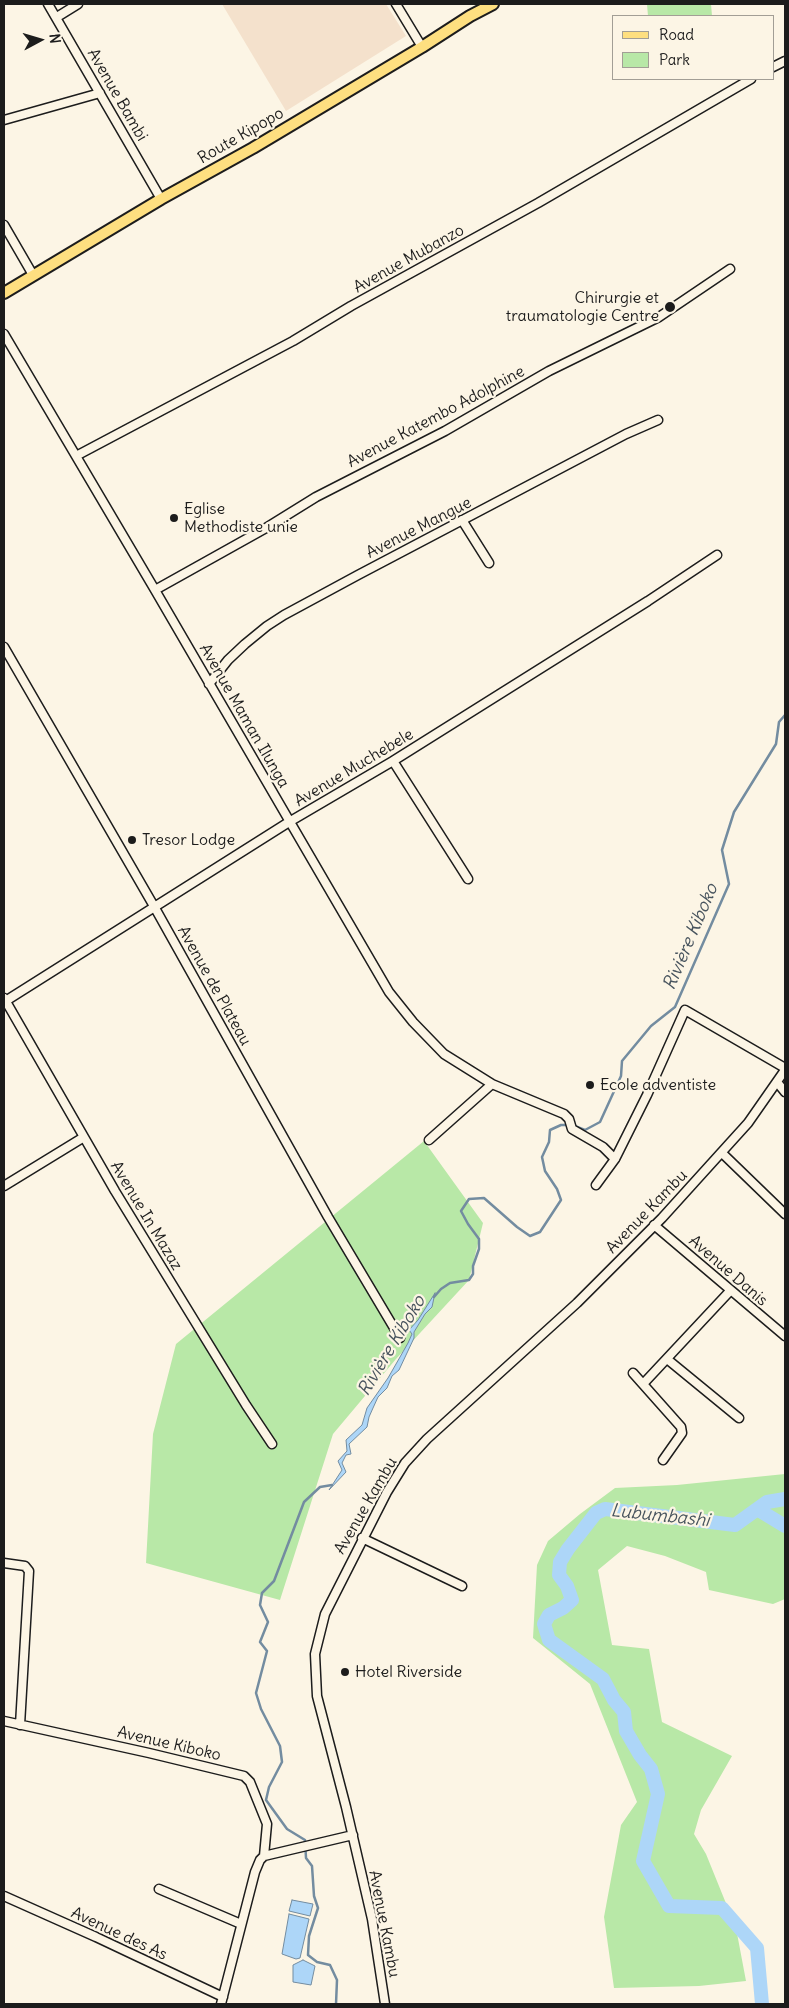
<!DOCTYPE html>
<meta charset="utf-8">
<style>
body{margin:0}
#map{position:relative;width:789px;height:2008px;overflow:hidden;background:#fcf5e5;font-family:Delius,sans-serif}
canvas{display:block}
.frame{position:absolute;inset:0;border:5px solid #1c1c1c;pointer-events:none}
.legend{position:absolute;left:612px;top:15px;width:162px;height:65px;box-sizing:border-box;background:#fcf5e5;border:1px solid #a29e95;margin:0;padding:6px 9px;list-style:none;font-size:15px;color:#1c1c1c}
.legend li{display:flex;align-items:center;gap:10px;height:25px}
.legend b{width:25px;border:1px solid #a29e95}
.north{position:absolute;left:15px;top:15px;width:50px;height:50px;-webkit-text-stroke:4px #fcf5e5;paint-order:stroke;rotate:84deg;font-size:14px;font-weight:700;line-height:20px;text-align:center;color:#1c1c1c}
.north::after{content:'';display:block;margin:auto;width:18px;height:22px;background:#1c1c1c;clip-path:polygon(50% 0,100% 100%,50% 72%,0 100%)}
</style>
<div id="map">
<canvas width="789" height="2008"></canvas>
<div class="frame"></div>
<ul class="legend">
<li><b style="height:6px;background:#fedf80"></b>Road</li>
<li><b style="height:14px;background:#b8e8a7"></b>Park</li>
</ul>
<div class="north">N</div>
</div>
<script>
const g = document.querySelector('canvas').getContext('2d');
g.lineJoin = 'round';
function fillPath(path, color) {
  g.fillStyle = color;
  g.fill(path, 'evenodd');
}
function shape(rows) {
  const path = new Path2D();
  for (const r of rows) {
    path.moveTo(r[0], r[1]);
    for (let i = 2; i < r.length; i += 2) path.lineTo(r[i], r[i + 1]);
  }
  return path;
}
function trace(path, color, width, dash) {
  g.strokeStyle = color;
  g.lineWidth = width;
  g.lineCap = dash ? 'butt' : 'round';
  g.setLineDash(dash || []);
  g.stroke(path);
}
function drawText(font, color, halo, rows, align = 'center') {
  g.font = font + ' Delius,sans-serif';
  g.lineWidth = 4.5;
  g.setLineDash([]);
  g.textBaseline = 'middle';
  g.strokeStyle = halo;
  g.fillStyle = color;
  for (const [text, x, y, turn = 0] of rows) {
    g.save();
    g.translate(x, y);
    g.rotate((+turn || 0) * Math.PI / 180);
    g.textAlign = isNaN(turn) ? turn : align;
    if (halo) g.strokeText(text, 0, 0);
    g.fillText(text, 0, 0);
    g.restore();
  }
}
fillPath(shape([
 [222,4,386,4,406,36,286,111]
]), '#f4e1cc');
fillPath(shape([
 [647,4,711,4,712,16,648,16],
 [424,1141,483,1223,469,1280,396,1359,333,1434,280,1600,146,1563,153,1434,176,1344],
 [785,1474,785,1599,773,1604,709,1590,706,1572,665,1556,627,1546,598,1570,612,1645,649,1649,662,1722,732,1756,701,1810,694,1834,706,1854,736,1928,746,1981,699,1986,614,1988,604,1917,621,1825,637,1802,590,1684,533,1638,537,1565,548,1541,580,1514,615,1488,677,1485]
]), '#b8e8a7');
const water = shape([
 [435,1293,432,1307,425,1314,414,1332,414,1338,399,1370,392,1376,387,1388,378,1397,373,1408,369,1417,367,1427,349,1444,351,1454,346,1455,342,1463,346,1472,329,1490,342,1470,338,1461,347,1451,346,1440,362,1425,367,1408,388,1378,408,1343,412,1334,409,1330,418,1320,435,1293],
 [292,1900,313,1904,310,1916,289,1911,292,1900],
 [289,1914,309,1919,300,1958,296,1959,282,1954,289,1914],
 [303,1960,315,1966,311,1985,293,1982,293,1965,303,1960]
]);
fillPath(water, '#add6f8');
trace(water, '#738ca0', 1);
trace(shape([
 [434,1297,441,1289,450,1283,469,1280,473,1274,473,1266,479,1249,479,1239,468,1224,461,1211,469,1199,484,1198,517,1227,530,1236,540,1232,561,1200,557,1189,545,1171,542,1157,549,1142,550,1130,561,1125,572,1125,585,1130,600,1122,621,1076,622,1061,651,1026,675,1007,729,884,722,850,734,812,776,744,779,722,785,715],
 [332,1485,320,1487,304,1502,274,1581,262,1593,260,1605,268,1622,260,1642,267,1651,256,1693,261,1709,280,1746,282,1762,269,1787,266,1800,287,1829,305,1840,306,1858,312,1866,314,1896,318,1908,309,1936,308,1955,317,1962,330,1965,337,1980,336,2004]
]), '#738ca0', 2.5);
trace(shape([
 [757,1509,785,1526],
 [762,2004,757,1948,722,1908,669,1906,643,1861,658,1794,651,1769,640,1755,626,1731,624,1712,614,1700,603,1679,549,1640,544,1624,549,1615,563,1608,572,1600,567,1586,559,1575,560,1562,568,1549,596,1513,605,1509,735,1525,767,1502,785,1499]
]), '#add6f8', 14);
const minor = shape([
 [48,4,161,199],
 [396,4,422,47],
 [57,17,78,4],
 [773,67,785,61],
 [4,120,100,93],
 [4,225,33,275],
 [4,334,155,590,389,992,413,1022,444,1054,492,1084,564,1114,569,1119,572,1129,603,1147,615,1159],
 [76,456,293,341,351,306,538,203,751,79],
 [462,520,489,563],
 [155,590,266,528,316,497,445,431,549,371,659,317,730,269],
 [4,647,155,908,328,1217,400,1338],
 [209,684,228,660,245,644,267,626,284,615,358,575,626,434,658,420],
 [393,761,468,879],
 [4,998,115,1191,246,1405,272,1444],
 [4,1002,289,822,393,761,648,601,717,555],
 [777,1082,785,1092],
 [429,1140,492,1084],
 [722,1153,785,1214],
 [596,1185,615,1159,647,1095,685,1010,785,1068],
 [4,1186,84,1137],
 [654,1225,785,1336],
 [667,1359,739,1418],
 [633,1373,681,1427,682,1433,663,1460],
 [643,1384,730,1291],
 [362,1538,462,1586],
 [4,1563,25,1566,29,1571,20,1725],
 [4,1721,149,1753,244,1776,250,1782,267,1824,264,1856],
 [159,1889,241,1924],
 [4,1896,96,1937,223,1997],
 [221,2004,255,1872,260,1860,264,1856,353,1835],
 [385,2004,372,1919,346,1807,317,1696,315,1654,325,1614,387,1492,405,1463,427,1439,577,1303,662,1218,748,1123,785,1070]
]);
const major = shape([
 [4,293,161,199,253,148,422,47,470,16,493,4]
]);
trace(minor, '#1c1c1c', 11);
trace(major, '#1c1c1c', 14);
trace(minor, '#fcf5e5', 8);
trace(major, '#fedf80', 10);
for (const [x, y, r, color] of [
 [670,307,6,"#1c1c1c"],
 [174,518,5,"#1c1c1c"],
 [132,840,5,"#1c1c1c"],
 [590,1085,5,"#1c1c1c"],
 [345,1672,5,"#1c1c1c"]
]) {
  const dot = new Path2D();
  dot.arc(x, y, r, 0, 2 * Math.PI);
  g.fillStyle = color;
  g.fill(dot);
  trace(dot, '#fcf5e5', 2);
}
drawText('16px', '#1c1c1c', '#fcf5e5', [
 ["Avenue Bambi",117,95,60],
 ["Route Kipopo",241,136,-30],
 ["Avenue Mubanzo",409,259,-29],
 ["Avenue Katembo Adolphine",436,417,-28],
 ["Avenue Mangue",419,528,-27],
 ["Avenue Maman Ilunga",244,716,60],
 ["Avenue Muchebele",354,768,-31],
 ["Avenue de Plateau",214,986,61],
 ["Avenue Kambu",647,1212,-46],
 ["Avenue In Mazaz",146,1216,59],
 ["Avenue Danis",728,1271,41],
 ["Avenue Kambu",366,1506,-60],
 ["Avenue Kiboko",169,1744,13],
 ["Avenue Kambu",384,1924,79],
 ["Avenue des As",119,1934,25]
]);
drawText('16px', '#1c1c1c', '#fcf5e5', [
 ["Chirurgie et",659,298,"right"],
 ["traumatologie Centre",659,316,"right"],
 ["Eglise",184,509],
 ["Methodiste unie",184,527],
 ["Tresor Lodge",142,840],
 ["Ecole adventiste",600,1085],
 ["Hotel Riverside",355,1672]
], 'left');
drawText('italic 18px', '#48545e', '#fcf5e5', [
 ["Rivière Kiboko",691,937,-67],
 ["Rivière Kiboko",392,1346,-59],
 ["Lubumbashi",660,1516,6]
]);
</script>
